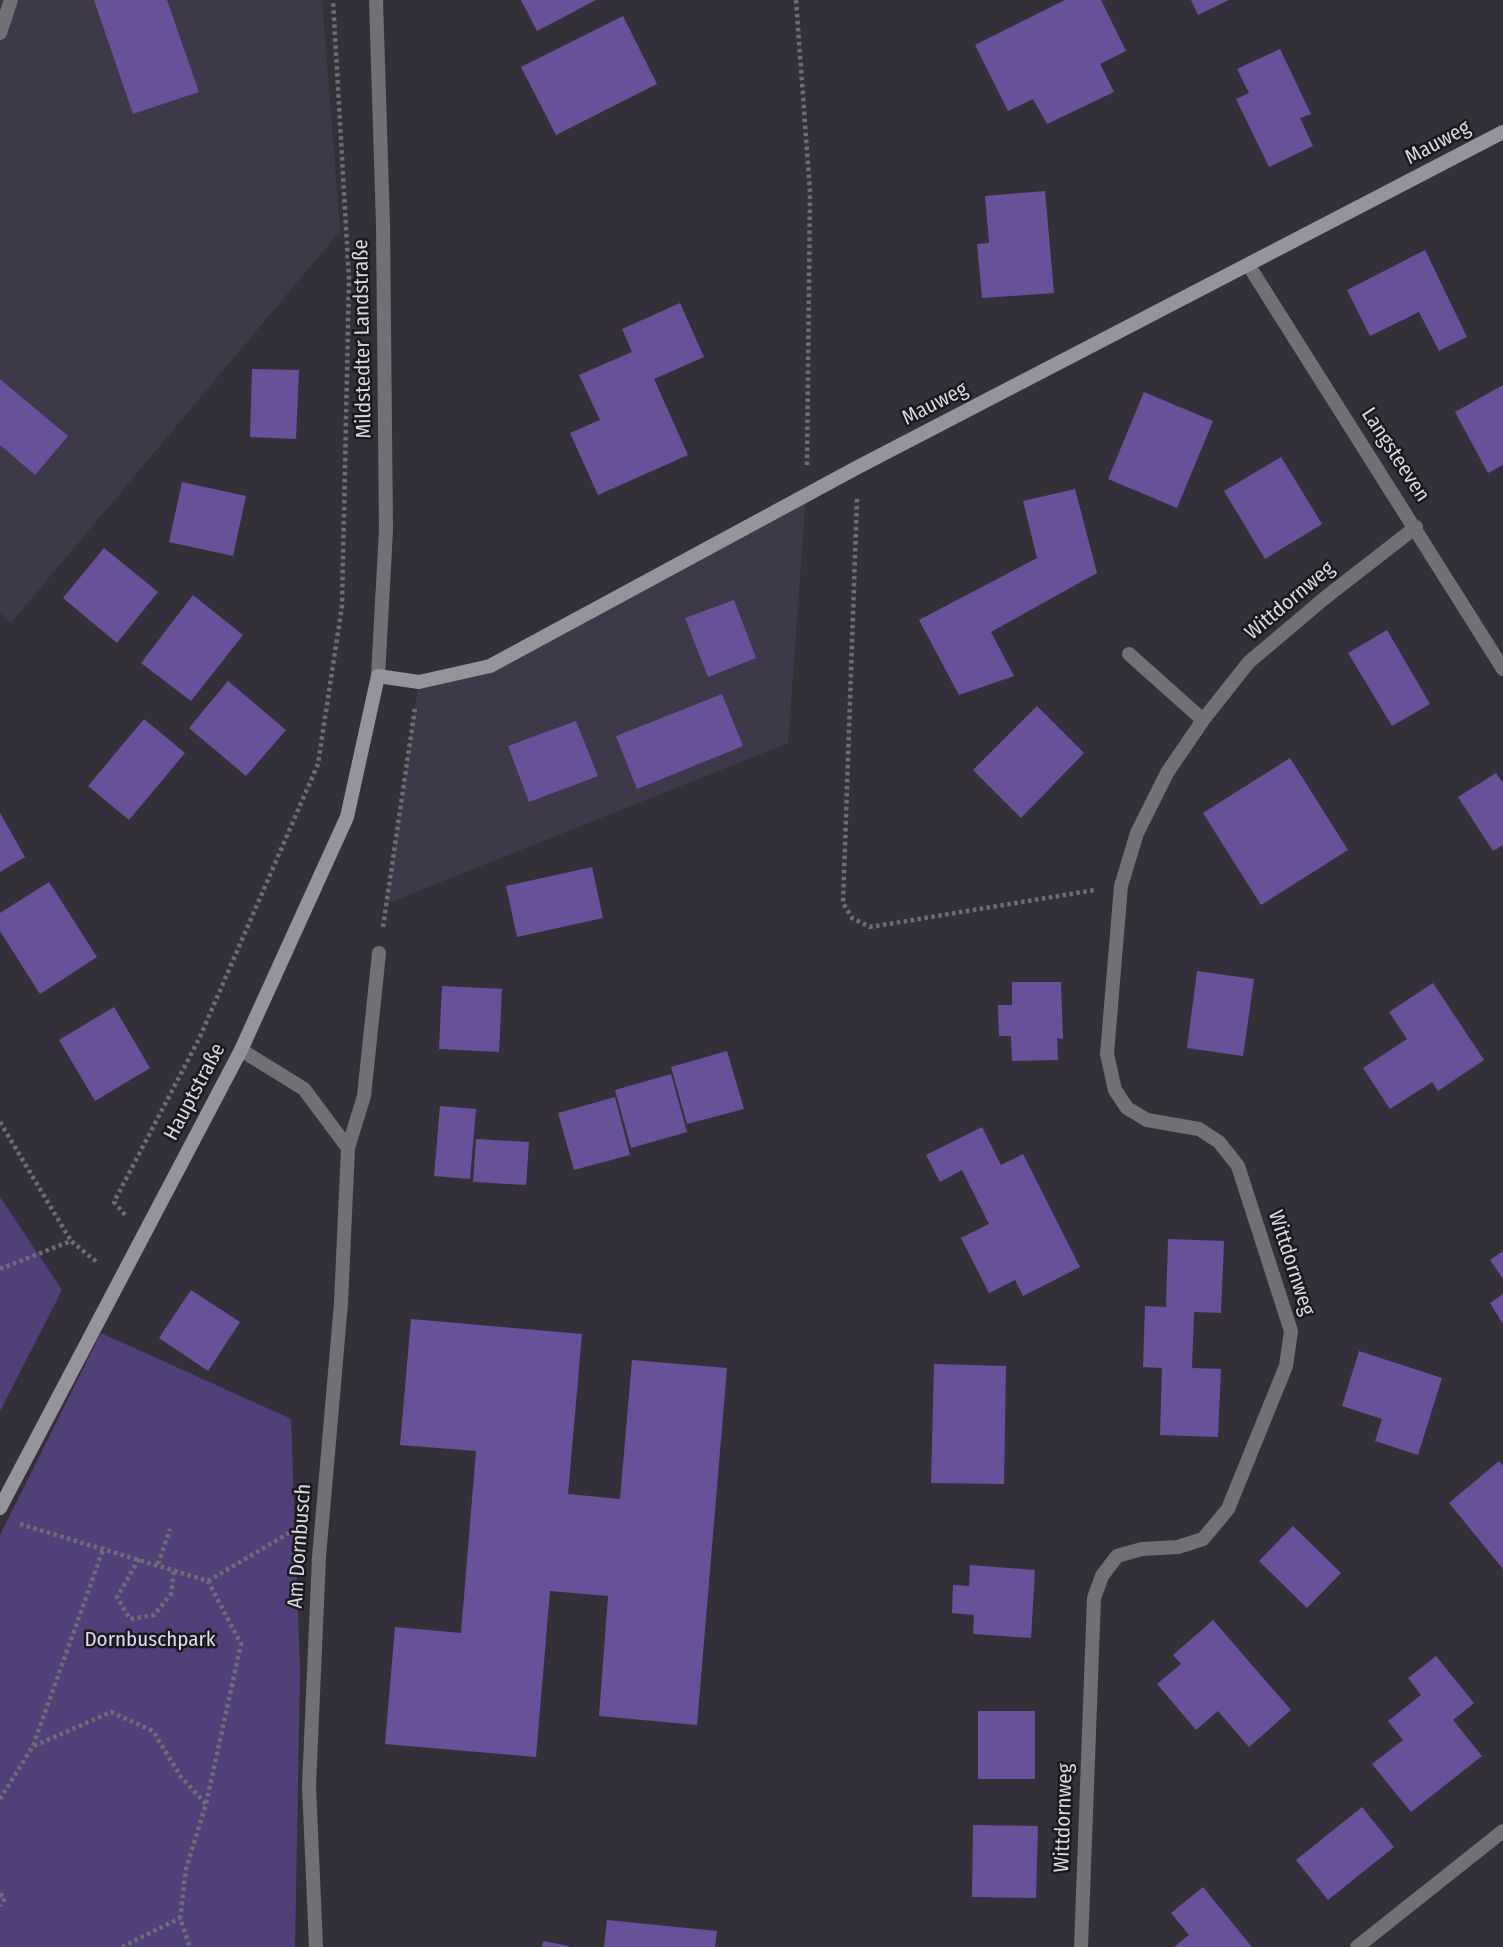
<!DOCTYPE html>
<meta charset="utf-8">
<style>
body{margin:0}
canvas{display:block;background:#33303a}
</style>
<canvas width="1503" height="1947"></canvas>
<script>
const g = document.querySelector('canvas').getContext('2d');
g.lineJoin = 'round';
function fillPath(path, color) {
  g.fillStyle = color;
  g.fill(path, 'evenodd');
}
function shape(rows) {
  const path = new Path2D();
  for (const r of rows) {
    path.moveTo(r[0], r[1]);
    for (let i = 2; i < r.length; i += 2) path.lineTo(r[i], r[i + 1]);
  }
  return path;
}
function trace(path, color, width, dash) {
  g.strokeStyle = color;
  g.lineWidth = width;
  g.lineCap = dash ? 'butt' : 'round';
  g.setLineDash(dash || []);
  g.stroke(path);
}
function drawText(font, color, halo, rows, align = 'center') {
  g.font = font + ' "Fira Sans Condensed",sans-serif';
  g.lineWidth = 5;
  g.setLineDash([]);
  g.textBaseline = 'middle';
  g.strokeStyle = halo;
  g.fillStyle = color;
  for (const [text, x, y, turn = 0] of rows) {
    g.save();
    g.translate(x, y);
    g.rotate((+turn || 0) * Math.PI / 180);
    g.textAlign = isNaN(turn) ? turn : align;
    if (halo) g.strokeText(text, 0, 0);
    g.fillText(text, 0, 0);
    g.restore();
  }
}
fillPath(shape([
 [0,0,322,0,340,231,11,623,0,613],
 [806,494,788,743,386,904,419,682,490,666]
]), '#3d3949');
fillPath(shape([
 [0,1197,62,1290,0,1411],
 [101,1333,291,1419,300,1671,295,1947,0,1947,0,1535]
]), '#514077');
fillPath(shape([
 [94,0,167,0,199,92,133,114],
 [521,0,596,0,537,31],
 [1065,0,1101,0,1126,51,1100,64,1114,92,1047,124,1033,99,1008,111,975,45],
 [1191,0,1229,0,1198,15],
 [623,16,657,84,556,135,521,67],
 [1280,49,1311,114,1300,118,1313,146,1269,167,1236,99,1249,93,1237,69],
 [1045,191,1054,293,982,298,977,244,989,243,985,196],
 [1425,250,1467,337,1439,351,1419,312,1370,336,1347,290],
 [680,303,704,357,654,379,688,455,598,495,570,433,600,420,579,375,632,352,622,329],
 [252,369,299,370,296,439,250,437],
 [0,379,68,436,35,475,0,445],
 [1503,385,1503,465,1488,473,1455,412],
 [1144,392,1213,421,1177,508,1108,479],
 [1281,457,1322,524,1265,559,1224,491],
 [182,482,246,496,233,556,169,542],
 [1075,489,1097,573,991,632,1014,676,959,695,919,620,1037,558,1023,501],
 [104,548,158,592,117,643,63,598],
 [193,595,243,635,191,701,141,663],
 [734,600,756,658,708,677,685,618],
 [1387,630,1430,704,1392,726,1348,653],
 [228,681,286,730,246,776,189,728],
 [722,694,743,746,637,789,616,736],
 [1037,706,1084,753,1021,818,973,770],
 [144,719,185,753,129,820,88,786],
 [576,721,598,776,529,802,508,746],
 [1290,758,1348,850,1261,905,1203,813],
 [1496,773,1503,783,1503,845,1493,851,1458,797],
 [0,813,25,857,0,872],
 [592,867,603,918,517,937,506,886],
 [49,882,97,957,40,994,0,931,0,913],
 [1197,971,1254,979,1243,1056,1187,1048],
 [1012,982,1061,982,1063,1039,1057,1038,1058,1060,1012,1061,1011,1036,999,1036,998,1005,1012,1005],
 [1433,983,1484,1060,1438,1091,1432,1082,1390,1109,1363,1068,1407,1039,1389,1012],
 [442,986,502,989,499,1052,439,1049],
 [114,1007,150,1068,95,1101,59,1040],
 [727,1051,744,1109,687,1124,671,1067],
 [671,1074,687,1132,631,1148,615,1090],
 [615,1097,630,1155,574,1170,558,1113],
 [440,1106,476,1109,470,1179,434,1176],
 [982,1127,1001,1165,1023,1154,1080,1267,1023,1296,1015,1280,989,1293,961,1238,989,1224,962,1170,940,1182,926,1155],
 [476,1139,529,1142,526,1185,473,1182],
 [1168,1239,1224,1241,1221,1313,1194,1312,1192,1368,1221,1369,1218,1437,1160,1435,1162,1368,1143,1367,1145,1306,1166,1307],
 [1503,1251,1503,1279,1490,1260],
 [191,1290,240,1322,208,1371,159,1338],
 [1503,1294,1503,1324,1490,1303],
 [411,1319,582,1334,568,1494,620,1499,632,1360,727,1368,697,1725,599,1716,608,1596,550,1591,536,1757,385,1744,395,1627,461,1633,476,1451,400,1445],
 [1359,1351,1442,1378,1418,1455,1375,1441,1382,1419,1342,1406],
 [934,1364,1006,1366,1004,1484,931,1483],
 [1499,1461,1503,1466,1503,1569,1449,1503],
 [1293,1526,1341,1573,1307,1608,1259,1561],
 [970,1565,1035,1570,1031,1638,973,1634,974,1615,952,1613,953,1585,969,1586],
 [1213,1620,1291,1710,1249,1747,1218,1711,1196,1730,1157,1684,1181,1664,1173,1655],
 [1436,1656,1474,1703,1453,1720,1482,1756,1411,1812,1372,1764,1403,1740,1388,1721,1421,1695,1408,1678],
 [978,1711,1035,1711,1035,1779,978,1779],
 [1362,1807,1394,1847,1328,1900,1296,1860],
 [973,1825,1038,1826,1036,1898,972,1897],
 [1203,1887,1252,1947,1174,1947,1189,1935,1171,1913],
 [607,1920,717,1931,715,1947,604,1947],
 [543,1941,569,1946,569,1947,542,1947]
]), '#685198');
trace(shape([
 [796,0,810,192,807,465],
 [857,499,843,903,852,918,870,927,1095,890],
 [383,927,415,708],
 [0,1122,71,1241],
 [125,1215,114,1202,199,1039,318,764,342,606,349,280,333,0],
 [0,1269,71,1241,98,1263],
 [20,1524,208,1581,241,1644,206,1804,186,1869,180,1918,190,1947],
 [139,1559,117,1597,130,1619,154,1615,171,1594,174,1570],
 [158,1564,170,1529],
 [208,1581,294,1530],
 [34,1746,111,1712,153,1731,181,1777,206,1804],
 [0,1799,33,1746,104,1547],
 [0,1894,5,1898,0,1906],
 [122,1947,180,1918]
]), '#6e6c75', 4.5, [3.5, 3.5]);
trace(shape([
 [0,33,11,0]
]), '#717075', 14);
trace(shape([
 [376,0,383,224,386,530,378,676],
 [1249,266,1503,669],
 [1129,654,1203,720],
 [241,1050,304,1089,348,1148,341,1303,319,1557,309,1786,316,1947],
 [348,1148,364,1096,379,953],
 [1081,1947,1094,1598,1102,1576,1117,1556,1142,1549,1178,1547,1203,1539,1228,1509,1286,1366,1291,1331,1238,1166,1219,1142,1199,1129,1147,1120,1127,1108,1115,1090,1107,1054,1121,886,1137,833,1167,773,1203,720,1249,662,1326,597,1416,527],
 [1357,1947,1503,1831]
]), '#717075', 14);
trace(shape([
 [0,1508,241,1050,347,817,378,676,419,682,490,666,858,467,1503,132]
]), '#95939b', 14);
drawText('21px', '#d9d8de', '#1a191d', [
 ["Mauweg",1438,143,-28],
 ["Mildstedter Landstraße",363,339,-91],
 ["Mauweg",935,404,-27],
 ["Langsteeven",1395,455,57],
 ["Wittdornweg",1290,601,-40],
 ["Hauptstraße",195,1092,-62],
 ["Wittdornweg",1291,1263,72],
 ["Am Dornbusch",300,1546,-86],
 ["Wittdornweg",1064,1818,-88]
]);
drawText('21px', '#dfdaef', '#1a191d', [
 ["Dornbuschpark",150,1640]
]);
</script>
